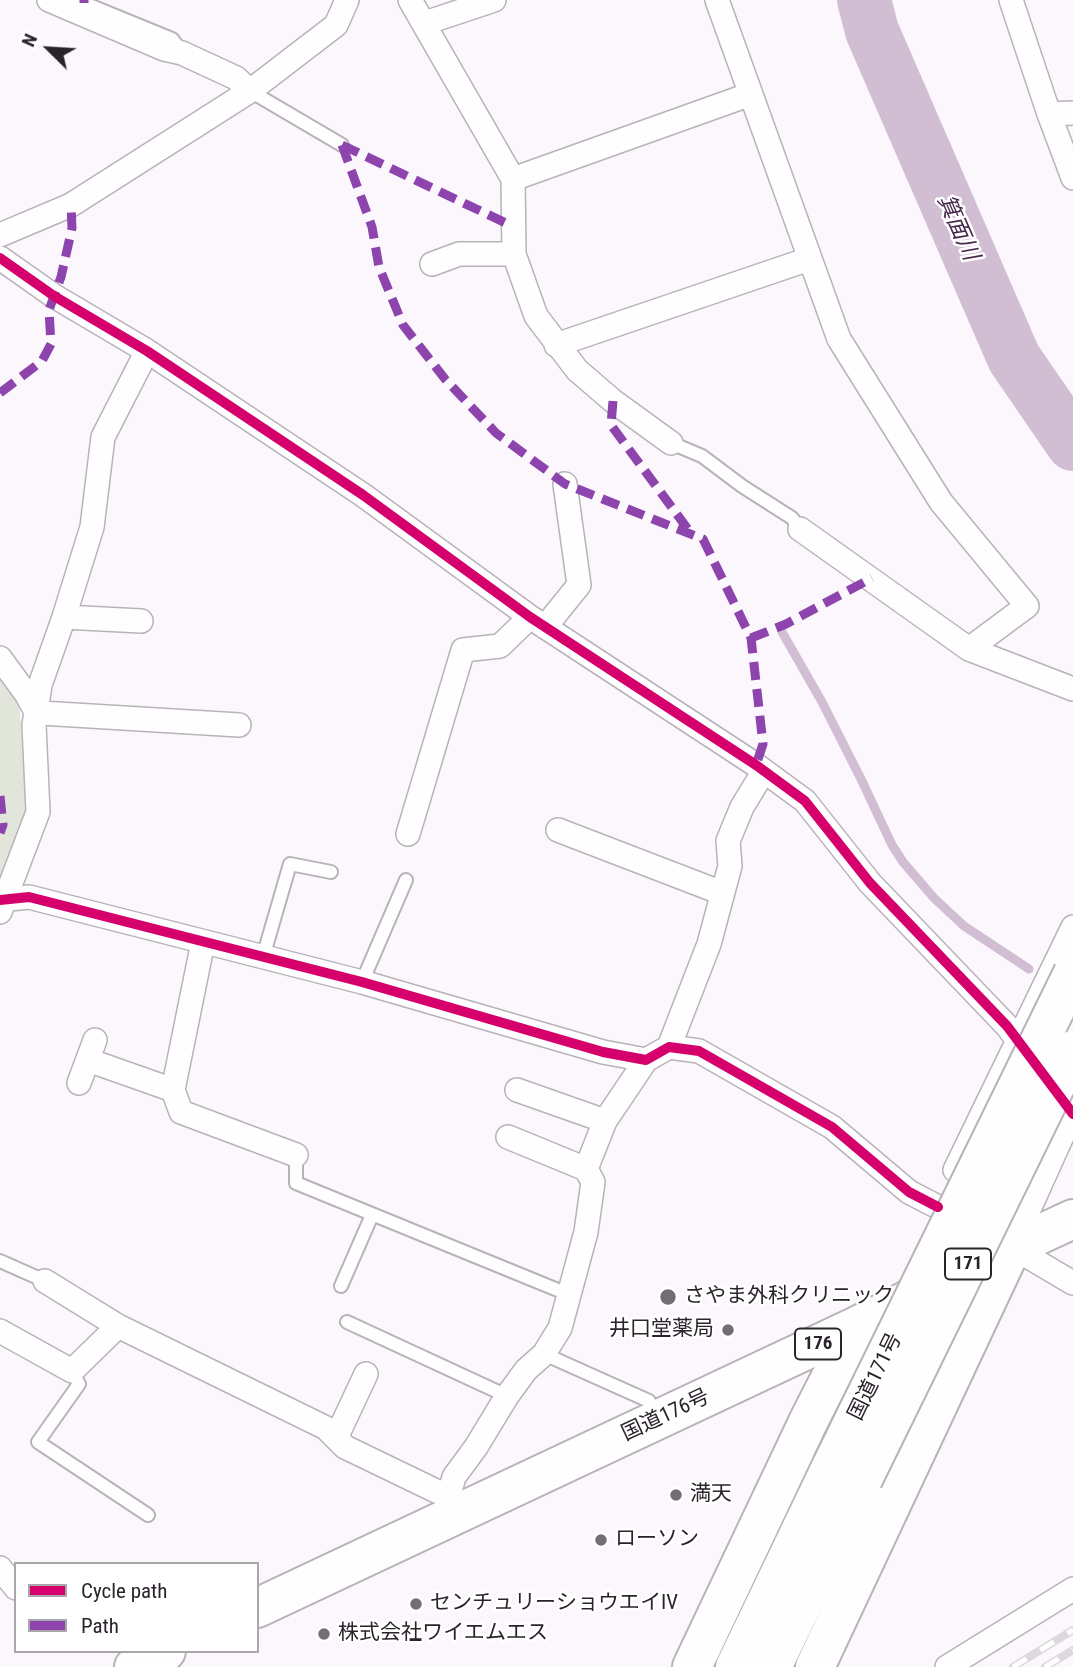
<!DOCTYPE html>
<meta charset="utf-8">
<style>
body{margin:0}
#map{position:relative;width:1073px;height:1667px;overflow:hidden;background:#fcf7fd;font-family:"Roboto Condensed",sans-serif}
canvas{display:block}
.legend{position:absolute;left:14px;top:1562px;width:245px;height:91px;box-sizing:border-box;background:#fff;border:2px solid #aaa7aa;margin:0;padding:9px 12px;list-style:none;font-size:21px;color:#2a232b}
.legend li{display:flex;align-items:center;gap:14px;height:35px}
.legend b{width:35px;border:2px solid #aaa7aa}
.north{position:absolute;left:14px;top:14px;width:70px;height:70px;-webkit-text-stroke:5px #fff;paint-order:stroke;rotate:294deg;font-size:19px;font-weight:700;line-height:28px;text-align:center;color:#2a232b}
.north::after{content:'';display:block;margin:auto;width:24px;height:32px;background:#2a232b;clip-path:polygon(50% 0,100% 100%,50% 72%,0 100%)}
</style>
<div id="map">
<canvas width="1073" height="1667"></canvas>
<ul class="legend">
<li><b style="height:9px;background:#d6006c"></b>Cycle path</li>
<li><b style="height:9px;background:#8e44ad"></b>Path</li>
</ul>
<div class="north">N</div>
</div>
<script>
const g = document.querySelector('canvas').getContext('2d');
g.lineJoin = 'round';
function fillPath(path, color) {
  g.fillStyle = color;
  g.fill(path, 'evenodd');
}
function shape(rows) {
  const path = new Path2D();
  for (const r of rows) {
    path.moveTo(r[0], r[1]);
    for (let i = 2; i < r.length; i += 2) path.lineTo(r[i], r[i + 1]);
  }
  return path;
}
function trace(path, color, width, dash) {
  g.strokeStyle = color;
  g.lineWidth = width;
  g.lineCap = dash ? 'butt' : 'round';
  g.setLineDash(dash || []);
  g.stroke(path);
}
function drawText(font, color, halo, rows, align = 'center') {
  g.font = font + ' "Roboto Condensed","Noto Sans JP",sans-serif';
  g.lineWidth = 5;
  g.setLineDash([]);
  g.textBaseline = 'middle';
  g.strokeStyle = halo;
  g.fillStyle = color;
  for (const [text, x, y, turn = 0] of rows) {
    g.save();
    g.translate(x, y);
    g.rotate((+turn || 0) * Math.PI / 180);
    g.textAlign = isNaN(turn) ? turn : align;
    if (halo) g.strokeText(text, 0, 0);
    g.fillText(text, 0, 0);
    g.restore();
  }
}
fillPath(shape([
 [0,675,19,703,28,813,0,882]
]), '#e2e6da');
trace(shape([
 [782,632,822,702,861,779,892,845,903,862,934,898,964,926,1029,969]
]), '#d1bed3', 9);
trace(shape([
 [864,0,872,31,1014,358,1073,444]
]), '#d1bed3', 54);
const lane = shape([
 [84,3,172,39,182,52],
 [250,91,342,145],
 [671,443,702,456,742,486,792,518,800,529],
 [263,957,290,864,331,872],
 [362,982,406,880],
 [296,1155,296,1183,570,1295],
 [0,1261,45,1281],
 [341,1286,372,1215],
 [347,1322,507,1396],
 [544,1354,649,1401,657,1416],
 [72,1371,79,1384,38,1442,148,1515]
]);
const street = shape([
 [49,0,164,49,182,53,236,78,250,91],
 [410,0,513,179,514,254,536,316,577,370,613,401,671,443],
 [717,0,839,339,941,502,1027,606,969,649],
 [1011,0,1049,114,1073,178],
 [425,23,494,0],
 [1049,114,1073,113],
 [513,179,751,94],
 [0,235,71,205,250,91,336,25,347,0],
 [0,258,54,296,147,351,363,495,530,617,756,765,805,801,870,883,1007,1026,1073,1114],
 [432,264,459,254,514,254],
 [556,345,809,259],
 [800,529,969,649,1073,689],
 [64,617,141,621],
 [545,627,579,585,565,484],
 [0,658,27,695,35,710,41,713,239,725],
 [558,830,722,893],
 [408,834,463,650,500,646,530,617],
 [0,900,29,897,362,982,603,1052,646,1060,669,1047,699,1051,832,1127,909,1192,938,1207],
 [0,912,38,812,34,725,40,685,64,617,92,527,103,437,147,351],
 [203,942,173,1090,181,1112,296,1155],
 [669,1047,709,944,730,866,728,841,742,807,764,771],
 [88,1060,173,1090],
 [79,1083,95,1040],
 [517,1090,605,1121],
 [1073,1112,1012,1247,1073,1283],
 [508,1137,586,1169],
 [955,1170,1073,927],
 [45,1281,118,1326],
 [0,1331,72,1371,118,1326,326,1428,345,1447,436,1491,449,1495,458,1512],
 [336,1438,366,1374],
 [449,1495,454,1477,476,1447,507,1396,526,1370,544,1354,560,1328,586,1232,593,1182,586,1169,605,1121,646,1060],
 [0,1568,16,1588],
 [947,1667,1073,1589]
]);
const highway = shape([
 [257,1608,857,1326,1002,1252,1073,1219],
 [134,1667,166,1651],
 [692,1667,810,1418,857,1326],
 [735,1667,832,1465],
 [772,1667,863,1479],
 [815,1667,1012,1247]
]);
trace(lane, '#b8b2b9', 16);
trace(street, '#b8b2b9', 26);
trace(highway, '#b8b2b9', 42);
trace(lane, '#fffeff', 12);
trace(street, '#fffeff', 23);
trace(highway, '#fffeff', 38);
const rail = shape([
 [1013,1667,1073,1630],
 [1045,1667,1073,1650]
]);
trace(rail, '#dbd9db', 8);
trace(rail, '#fff', 5, [16]);
const highwayBridge = shape([
 [832,1465,1073,973],
 [863,1479,1073,1050]
]);
trace(highwayBridge, '#b8b2b9', 42, []);
trace(highwayBridge, '#fffeff', 38);
trace(shape([
 [84,0,84,3],
 [342,145,372,227,379,267,403,325,445,379,496,433,565,484,703,539,751,638,763,744,756,765],
 [342,145,512,226],
 [0,393,42,361,51,344,49,310,61,277,72,228,71,205],
 [613,401,611,425,690,532],
 [751,638,786,624,872,578],
 [0,796,3,825,0,833]
]), '#8e44ad', 9, [18, 9]);
trace(shape([
 [0,258,54,296,147,351,363,495,530,617,756,765,805,801,870,883,1007,1026,1073,1114],
 [0,900,29,897,362,982,603,1052,646,1060,669,1047,699,1051,832,1127,909,1192,938,1207]
]), '#d6006c', 10);
for (const [x, y, r, color] of [
 [668,1297,9,"#746d74"],
 [728,1330,7,"#746d74"],
 [676,1495,7,"#746d74"],
 [601,1540,7,"#746d74"],
 [416,1604,7,"#746d74"],
 [324,1634,7,"#746d74"]
]) {
  const dot = new Path2D();
  dot.arc(x, y, r, 0, 2 * Math.PI);
  g.fillStyle = color;
  g.fill(dot);
  trace(dot, '#fff', 2.5);
}
for (const [x, y, w] of [
 [968,1264,46],
 [818,1344,46]
]) {
  const box = new Path2D();
  box.roundRect(x - w / 2, y - 15.5, w, 31, 5);
  g.fillStyle = '#fff';
  g.fill(box);
  trace(box, '#2a232b', 2);
}
drawText('bold 19px', '#2a232b', null, [
 ["171",968,1264],
 ["176",818,1344]
]);
drawText('21px', '#2a232b', '#fff', [
 ["さやま外科クリニック",684,1297],
 ["井口堂薬局",714,1330,"right"],
 ["満天",690,1495],
 ["ローソン",615,1540],
 ["センチュリーショウエイIV",430,1604],
 ["株式会社ワイエムエス",338,1634]
], 'left');
drawText('21px', '#2a232b', '#fff', [
 ["国道171号",876,1377,-64],
 ["国道176号",666,1416,-25]
]);
drawText('italic 23px', '#49284d', '#fff', [
 ["箕面川",957,228,66]
]);
</script>
